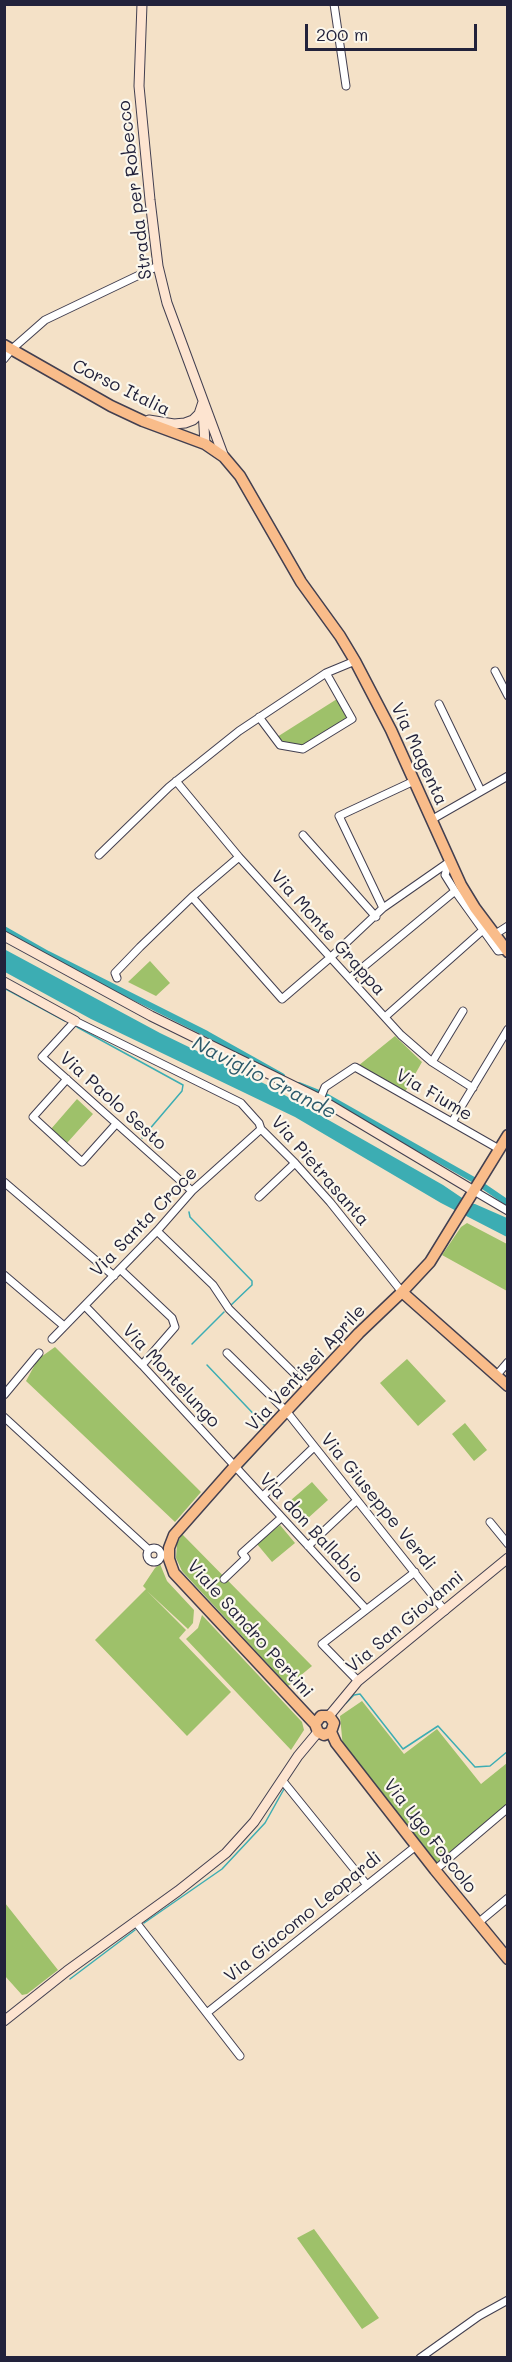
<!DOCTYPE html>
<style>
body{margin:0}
#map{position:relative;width:512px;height:2362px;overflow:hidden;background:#f4e1c7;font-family:Mali,sans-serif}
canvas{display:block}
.frame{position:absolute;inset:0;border:6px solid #22223b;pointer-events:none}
.scale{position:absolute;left:305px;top:24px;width:172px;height:27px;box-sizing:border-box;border:3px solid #22223b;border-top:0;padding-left:8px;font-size:18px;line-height:21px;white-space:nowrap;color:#22223b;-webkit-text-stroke:4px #fbf7ec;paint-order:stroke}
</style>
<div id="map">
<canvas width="512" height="2362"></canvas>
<div class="frame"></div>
<div class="scale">200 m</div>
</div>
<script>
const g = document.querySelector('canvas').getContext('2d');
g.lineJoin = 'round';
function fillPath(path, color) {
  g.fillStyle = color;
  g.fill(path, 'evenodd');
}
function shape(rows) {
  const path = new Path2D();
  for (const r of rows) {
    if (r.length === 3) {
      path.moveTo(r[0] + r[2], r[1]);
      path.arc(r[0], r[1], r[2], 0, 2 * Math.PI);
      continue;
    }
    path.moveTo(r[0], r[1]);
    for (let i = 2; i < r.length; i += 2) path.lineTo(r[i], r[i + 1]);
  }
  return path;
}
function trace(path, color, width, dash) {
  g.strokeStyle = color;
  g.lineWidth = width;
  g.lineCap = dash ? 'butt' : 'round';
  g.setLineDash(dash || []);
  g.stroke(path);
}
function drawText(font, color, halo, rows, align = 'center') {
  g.font = font + ' Mali,sans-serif';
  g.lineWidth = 4.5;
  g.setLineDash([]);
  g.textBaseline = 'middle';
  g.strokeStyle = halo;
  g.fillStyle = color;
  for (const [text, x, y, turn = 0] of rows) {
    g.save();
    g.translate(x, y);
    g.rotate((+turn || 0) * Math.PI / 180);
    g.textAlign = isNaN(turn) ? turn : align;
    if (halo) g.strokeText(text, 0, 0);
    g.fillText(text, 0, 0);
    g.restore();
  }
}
fillPath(shape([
 [337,699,349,719,303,746,284,743,277,737],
 [150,961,170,983,156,996,128,982],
 [395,1036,422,1062,405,1092,358,1066],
 [77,1099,93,1114,67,1143,51,1129],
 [467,1223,507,1244,507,1291,442,1255,461,1227],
 [55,1347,201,1492,175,1522,26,1381,38,1359],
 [407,1359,446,1401,418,1426,380,1383],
 [465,1423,487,1450,474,1461,452,1434],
 [312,1482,328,1500,307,1519,291,1500],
 [280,1525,295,1543,272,1562,257,1544],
 [182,1534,312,1666,288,1686,182,1571,176,1558,177,1544],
 [160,1564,167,1581,194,1610,193,1623,188,1629,147,1591,186,1630,179,1638,231,1692,187,1736,95,1640,146,1589,143,1586,155,1568],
 [202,1615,302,1722,304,1730,291,1750,186,1639,198,1628],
 [362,1701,404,1754,437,1729,481,1784,507,1763,507,1804,436,1864,343,1748,340,1716],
 [5,1903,58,1970,27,1994,22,1995,5,1976],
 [314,2229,379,2318,362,2329,297,2238]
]), '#9ec16a');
fillPath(shape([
 [4,949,160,1033,265,1084,443,1185,471,1204,475,1204,507,1218,507,1237,441,1203,295,1117,91,1019,5,972]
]), '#3cadb3');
trace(shape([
 [4,988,65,1021],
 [77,1027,183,1085,182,1091,142,1138],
 [189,1212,190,1217,252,1281,252,1285,230,1306],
 [192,1344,224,1312],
 [207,1365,266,1427],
 [241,1468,273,1433],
 [346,1703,354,1695,360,1694,403,1749,438,1726,475,1767,490,1766,508,1751],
 [144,1923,222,1869,265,1823,284,1789],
 [70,1979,135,1930]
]), '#3cadb3', 1.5);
trace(shape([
 [4,929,48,954,207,1034,282,1076],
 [299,1085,324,1095,474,1180],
 [483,1186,508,1203]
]), '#3cadb3', 6);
const street = shape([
 [334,4,346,86],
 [4,359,12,349,45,320,158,266],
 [495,671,508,696],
 [439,704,481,791],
 [259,717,280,745,303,749,352,719,326,673],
 [176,781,239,857,401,1035,432,1062,473,1088],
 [414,781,339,816,383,908,449,862],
 [431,820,508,776],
 [303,835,376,917],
 [99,855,169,787,239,731,326,673,355,661],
 [449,862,445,875,455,891,498,951,505,950],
 [192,897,282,999,331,957,383,908],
 [494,935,508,926],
 [117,978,115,973,140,947,192,897,239,857],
 [350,978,455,891],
 [385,1017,483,930],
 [432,1062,463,1011],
 [67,1079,33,1117,82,1162,116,1124],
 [320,1099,325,1087,355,1067,499,1149],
 [452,1122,508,1029],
 [4,1182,114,1276],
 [192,1191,42,1057,75,1021,241,1103,259,1123,261,1129,295,1163,330,1202,402,1292],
 [474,1191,508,1211],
 [259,1197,295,1163],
 [157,1231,213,1285,229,1309,309,1388],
 [121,1270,172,1318,175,1327,142,1365],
 [4,1275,64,1326],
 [85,1306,142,1365,366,1609],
 [52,1339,157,1231,192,1191,261,1129],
 [227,1353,287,1412,445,1611],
 [496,1376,508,1362],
 [4,1395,39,1353],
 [4,1417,149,1550],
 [263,1496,314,1447],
 [490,1522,508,1544],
 [308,1546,356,1501],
 [154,1555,7],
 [224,1579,246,1558,242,1553,281,1518],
 [358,1681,322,1644,415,1572],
 [282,1780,367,1885],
 [435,1870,508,1808],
 [135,1921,240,2056],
 [478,1923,508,1898],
 [208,2012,416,1846],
 [420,2358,479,2316,508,2300]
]);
const secondary = shape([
 [142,4,139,86,150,200,158,266,167,303,224,457],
 [203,410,205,444],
 [149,420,174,424,185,423,193,420,199,414,203,402],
 [4,936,151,1016,320,1099,474,1191],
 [4,982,75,1021],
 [329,1716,358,1681,508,1558],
 [4,2021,67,1971,178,1891,226,1853,254,1822,298,1756,318,1732]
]);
const primary = shape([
 [4,345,111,406,143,421,205,444,224,457,240,476,301,582,340,636,355,661,391,730,461,885,475,908,508,952],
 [402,1292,508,1386],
 [315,1724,321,1716,329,1716,334,1723,331,1732],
 [331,1732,324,1735,318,1732,315,1724,174,1573,169,1559,169,1548,174,1535,234,1467,359,1333,402,1292,430,1262,508,1135],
 [331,1732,336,1743,435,1870,508,1959]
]);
trace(street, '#423f50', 9);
trace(secondary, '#423f50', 11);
trace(primary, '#423f50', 13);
trace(street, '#fff', 7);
trace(secondary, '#fde4d0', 9);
trace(primary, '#f9bc8a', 10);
drawText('18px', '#22223b', '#fbf7ec', [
 ["Strada per Robecco",135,190,-97],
 ["Corso Italia",121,388,26],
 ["Via Magenta",419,754,65],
 ["Via Monte Grappa",328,933,48],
 ["Via Fiume",434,1095,30],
 ["Via Paolo Sesto",113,1101,42],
 ["Via Pietrasanta",320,1171,49],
 ["Via Santa Croce",144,1222,-46],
 ["Via Ventisei Aprile",306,1368,-47],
 ["Via Montelungo",171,1376,47],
 ["Via Giuseppe Verdi",378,1502,51],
 ["Via don Ballabio",311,1528,47],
 ["Via San Giovanni",405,1622,-40],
 ["Viale Sandro Pertini",250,1629,48],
 ["Via Ugo Foscolo",430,1836,52],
 ["Via Giacomo Leopardi",303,1917,-39]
]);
drawText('italic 20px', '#2c5a6b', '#fbf7ec', [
 ["Naviglio Grande",264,1078,27]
]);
</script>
